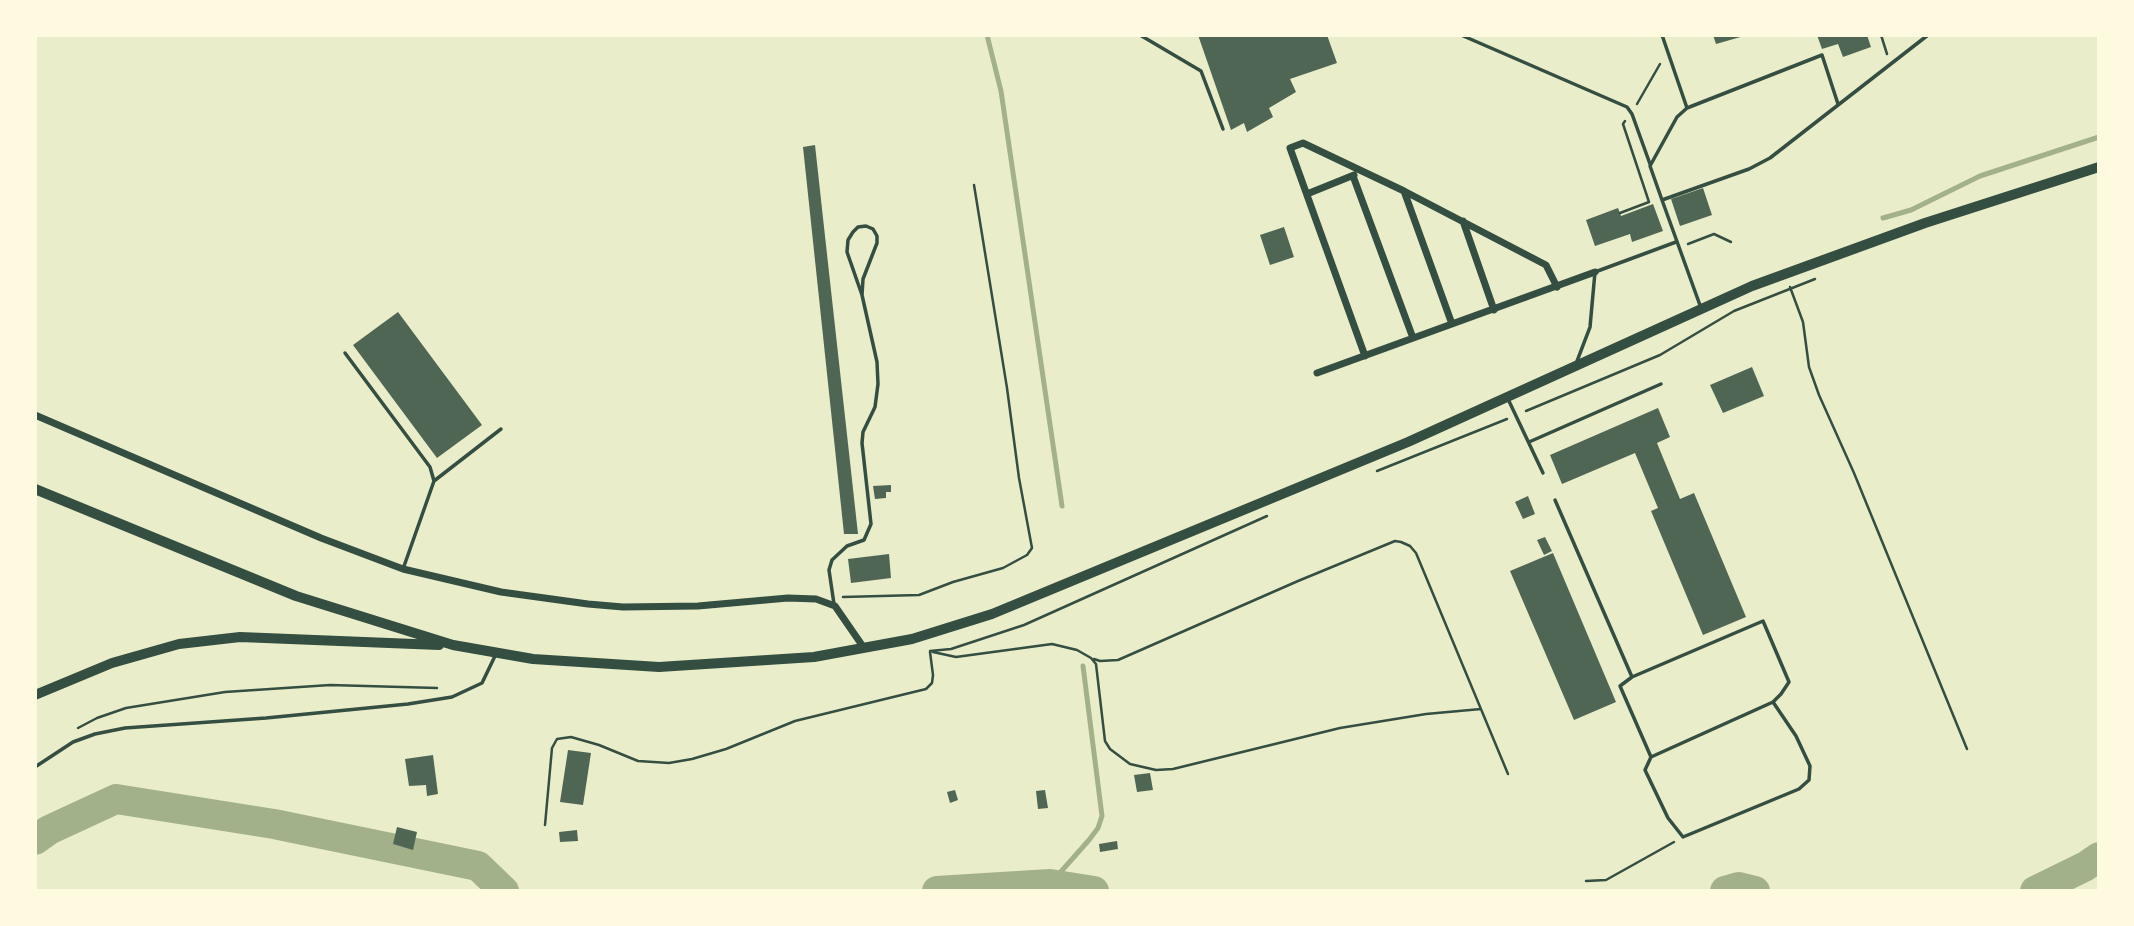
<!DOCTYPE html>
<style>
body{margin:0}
#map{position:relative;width:2134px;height:926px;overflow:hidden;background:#e9edc9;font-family:Poppins,sans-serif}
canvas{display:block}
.frame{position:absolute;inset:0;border:37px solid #fefae0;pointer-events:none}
</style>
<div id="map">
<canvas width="2134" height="926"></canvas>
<div class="frame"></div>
</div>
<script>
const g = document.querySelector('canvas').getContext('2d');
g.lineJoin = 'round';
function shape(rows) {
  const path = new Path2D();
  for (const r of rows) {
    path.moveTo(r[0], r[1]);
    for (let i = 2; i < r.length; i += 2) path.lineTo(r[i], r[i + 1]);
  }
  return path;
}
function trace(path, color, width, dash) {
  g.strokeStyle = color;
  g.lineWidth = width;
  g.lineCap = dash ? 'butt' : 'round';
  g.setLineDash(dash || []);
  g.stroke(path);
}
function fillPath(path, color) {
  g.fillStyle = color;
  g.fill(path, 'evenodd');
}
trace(shape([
 [987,35,1001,91,1062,506],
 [1883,218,1911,210,1980,176,2099,137],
 [1050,884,1089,840,1098,828,1102,816,1083,666]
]), '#a3b18a', 5);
trace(shape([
 [35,840,49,830,116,799,274,824,478,866,504,891],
 [937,891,1050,884,1094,891],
 [1725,891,1739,887,1755,891],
 [2035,891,2086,866,2099,857]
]), '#a3b18a', 30);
fillPath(shape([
 [1198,35,1327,35,1337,63,1290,79,1296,92,1269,108,1273,117,1247,132,1244,123,1231,130],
 [1713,35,1744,35,1744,36,1716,44],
 [1817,35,1867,35,1871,47,1843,57,1838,44,1822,49],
 [815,145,823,218,858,534,844,534,803,147],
 [1703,188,1712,215,1680,226,1671,199],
 [1653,204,1663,231,1632,242,1630,234,1595,246,1586,220,1618,208,1621,216],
 [1284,227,1294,257,1270,265,1260,235],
 [398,312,482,425,437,458,353,345],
 [1752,367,1764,396,1723,413,1710,385],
 [1658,408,1670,437,1657,443,1680,499,1694,493,1746,617,1703,635,1651,511,1658,508,1635,453,1562,484,1550,455],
 [891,485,891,492,886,492,886,498,875,499,873,486],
 [1528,496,1535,514,1523,519,1515,502],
 [1545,537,1552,551,1544,555,1537,540],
 [1553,553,1616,702,1574,720,1510,571],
 [889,554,891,578,851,583,848,559],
 [568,750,591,753,583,805,560,802],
 [433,755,438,794,427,796,426,785,409,786,405,759],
 [1150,773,1153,790,1137,792,1134,775],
 [955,790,958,800,950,803,947,792],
 [1045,790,1048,808,1038,809,1036,791],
 [397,827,417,832,413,850,393,844],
 [577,830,578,841,560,842,559,832],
 [1117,841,1118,849,1100,852,1099,844]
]), '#4f6655');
trace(shape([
 [1881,35,1887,54],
 [1637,104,1660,64],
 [1620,213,1649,202,1623,124,1625,121],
 [1688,244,1714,234,1731,242],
 [1790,287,1803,322,1809,367,1819,395,1854,473,1967,749],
 [1526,411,1660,355,1734,311,1815,279],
 [1377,471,1507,419],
 [843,597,919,595,953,582,1003,568,1027,555,1032,548,1019,478,1007,388,974,185],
 [930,651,951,649,1024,625,1267,516],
 [933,652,956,657,1052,644,1077,650,1091,658,1096,664,1105,741,1110,749,1130,764,1156,770,1173,769,1340,728,1426,714,1481,709],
 [1094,659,1100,661,1118,660,1298,581,1395,541,1401,542,1410,546,1416,553,1508,774],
 [78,728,97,718,126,708,225,692,330,685,437,688],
 [545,825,552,748,557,739,571,737,599,745,638,761,669,763,692,759,726,749,795,721,926,689,932,683,933,675,930,652],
 [1586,881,1606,880,1674,842]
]), '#344e41', 2.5);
trace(shape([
 [1140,35,1201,71,1223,129],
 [1461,35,1627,107,1632,114,1650,164],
 [1662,35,1687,108],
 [1662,200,1650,166,1677,117,1687,108,1822,55,1838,104],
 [1701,308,1662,200,1749,169,1770,158,1928,35],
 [345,353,430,467,434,481],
 [1577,361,1590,327,1595,272,1676,242],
 [1508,399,1543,473],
 [1529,442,1661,384],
 [1555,500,1632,677],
 [403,569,434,481,501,429],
 [834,604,829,570,832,560,847,546,864,540,871,524,862,443,863,432,875,407,878,384,877,362,862,295,847,252,848,240,853,232,858,227,866,226,873,229,877,236,877,243,863,279,862,295],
 [1763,621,1789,682,1781,694,1773,702,1651,757,1620,686,1632,677,1763,621],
 [1651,757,1645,770,1668,818,1683,837,1799,789,1809,780,1810,766,1796,736,1773,702],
 [35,767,73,742,95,734,125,728,266,718,408,704,452,697,482,683,495,656]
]), '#344e41', 3.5);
trace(shape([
 [1353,176,1413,338],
 [1404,191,1452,324],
 [1307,194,1354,175],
 [1463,221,1494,310],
 [1365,356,1290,148,1303,143,1404,191,1546,265,1557,287],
 [1317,373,1595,272],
 [35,415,321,538,403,569,501,592,588,604,623,607,698,606,788,598,816,599,835,606,864,648]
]), '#344e41', 7);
trace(shape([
 [35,489,296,596,453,645,533,659,659,667,814,657,912,639,992,614,1408,442,1752,286,1925,223,2099,167],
 [35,695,112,663,179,644,240,637,439,645]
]), '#344e41', 10);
</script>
